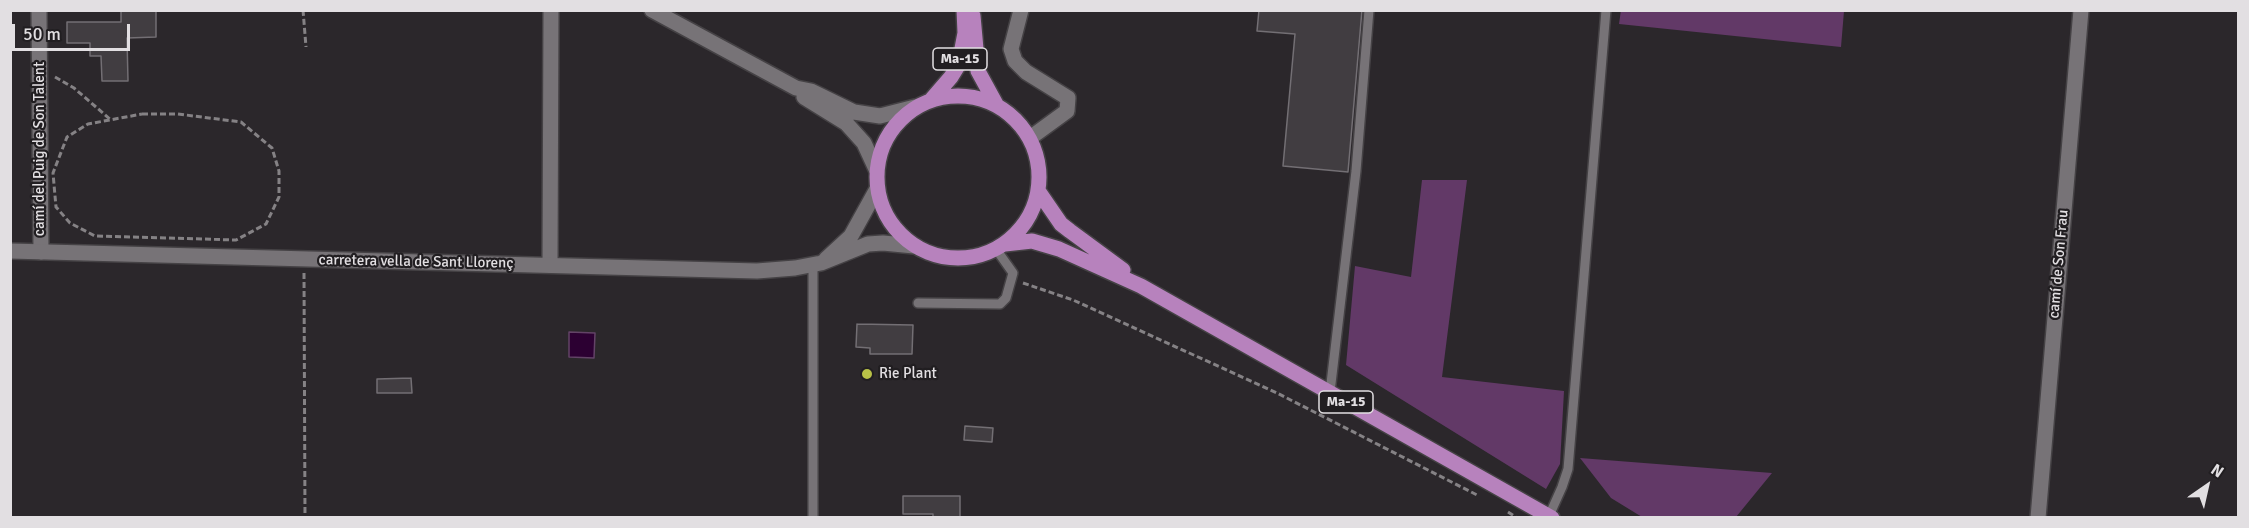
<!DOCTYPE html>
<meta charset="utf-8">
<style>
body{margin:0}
#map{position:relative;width:2249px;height:528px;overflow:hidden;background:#2b272b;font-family:Signika,sans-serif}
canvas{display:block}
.frame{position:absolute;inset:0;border:12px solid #e2dfe2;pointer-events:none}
.north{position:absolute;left:2177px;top:456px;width:60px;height:60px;-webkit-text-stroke:4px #211e21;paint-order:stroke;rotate:34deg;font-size:16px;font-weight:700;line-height:24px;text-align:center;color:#e2dfe2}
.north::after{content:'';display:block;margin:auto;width:21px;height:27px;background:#e2dfe2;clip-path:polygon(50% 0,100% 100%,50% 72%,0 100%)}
.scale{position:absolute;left:12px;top:24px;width:118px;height:27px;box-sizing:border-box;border:3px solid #e2dfe2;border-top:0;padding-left:8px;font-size:18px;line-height:21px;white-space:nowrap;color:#e2dfe2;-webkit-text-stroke:4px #211e21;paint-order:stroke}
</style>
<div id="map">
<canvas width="2249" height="528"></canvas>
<div class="frame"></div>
<div class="north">N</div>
<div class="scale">50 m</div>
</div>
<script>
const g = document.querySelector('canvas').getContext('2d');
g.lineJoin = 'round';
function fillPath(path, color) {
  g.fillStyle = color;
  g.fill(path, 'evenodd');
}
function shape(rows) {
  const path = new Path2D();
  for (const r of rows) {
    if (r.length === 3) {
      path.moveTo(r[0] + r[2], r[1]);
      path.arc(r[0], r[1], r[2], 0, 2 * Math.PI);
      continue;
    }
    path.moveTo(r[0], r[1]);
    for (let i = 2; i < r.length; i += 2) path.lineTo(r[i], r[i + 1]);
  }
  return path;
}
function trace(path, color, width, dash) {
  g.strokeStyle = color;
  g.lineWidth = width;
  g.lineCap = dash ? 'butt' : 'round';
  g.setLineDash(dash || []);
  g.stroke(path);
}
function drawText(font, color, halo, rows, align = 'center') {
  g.font = font + ' Signika,sans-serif';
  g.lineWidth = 4.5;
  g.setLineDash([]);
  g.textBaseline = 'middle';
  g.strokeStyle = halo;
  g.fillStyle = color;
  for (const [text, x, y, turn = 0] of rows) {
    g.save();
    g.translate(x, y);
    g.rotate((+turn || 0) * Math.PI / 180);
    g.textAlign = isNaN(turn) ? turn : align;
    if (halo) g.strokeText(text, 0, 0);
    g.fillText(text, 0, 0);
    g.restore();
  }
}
fillPath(shape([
 [1621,10,1844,10,1844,11,1841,47,1619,24],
 [1422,180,1467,180,1442,377,1564,391,1560,464,1546,489,1346,365,1355,266,1411,277],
 [1580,458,1772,473,1736,517,1642,517,1611,498]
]), '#623967');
const water = shape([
 [569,332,595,333,594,358,569,357,569,332]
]);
fillPath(water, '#2c0032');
trace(water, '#634367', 1.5);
const building = shape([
 [121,10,156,10,156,37,127,38,128,81,102,81,101,56,90,56,90,43,67,43,67,22,121,22,121,10],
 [1259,10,1362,10,1348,172,1283,166,1295,34,1257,31,1259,10],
 [857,324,913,325,912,354,870,354,870,348,856,347,857,324],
 [411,378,412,393,377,393,377,379,411,378],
 [965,426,993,428,992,442,964,440,965,426],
 [903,496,960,496,960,518,933,518,933,514,903,514,903,496]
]);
fillPath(building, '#413d41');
trace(building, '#736f74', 1.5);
const service = shape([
 [813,264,813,518],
 [918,303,1000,304,1006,298,1013,273,996,249],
 [1330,392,1356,171,1369,10],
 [1549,516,1562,487,1568,469,1606,10]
]);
const minor = shape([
 [39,10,41,252],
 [1021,10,1011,49,1015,61,1026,72,1068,98,1067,111,1030,138],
 [550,265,551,10],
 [2038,518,2081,10]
]);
const tertiary = shape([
 [10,251,757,271,795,268,821,263,868,244,883,243,914,246],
 [826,259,851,236,877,189]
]);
const secondary = shape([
 [652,10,796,88,811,91,854,112,880,116,915,107],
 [804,97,846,123,864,143,876,169]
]);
const primary = shape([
 [973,16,978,71,996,104],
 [958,177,81],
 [932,99,951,77,959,64,965,33,964,10],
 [1039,192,1061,224,1070,231,1123,270],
 [1005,244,1032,241,1059,249,1141,286,1552,518]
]);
trace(service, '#454245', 12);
trace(minor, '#454245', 18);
trace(tertiary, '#454245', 18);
trace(secondary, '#454245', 18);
trace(primary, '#454245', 18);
trace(shape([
 [303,10,306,47],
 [55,77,74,88,111,120],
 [142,114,178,114,241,122,272,148,279,171,279,197,266,224,236,240,95,236,70,223,56,207,53,173,67,137,88,124,142,114],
 [304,273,305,518],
 [1023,283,1073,300,1277,393,1479,496],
 [1508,512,1517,518]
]), '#858285', 3, [6, 3]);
trace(service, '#777377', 9);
trace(minor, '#777377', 15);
trace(tertiary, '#777377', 15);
trace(secondary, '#777377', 15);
trace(primary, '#b782bd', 15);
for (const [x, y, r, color] of [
 [867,374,6,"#b8c147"]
]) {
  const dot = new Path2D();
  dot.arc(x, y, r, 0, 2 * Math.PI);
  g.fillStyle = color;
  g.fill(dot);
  trace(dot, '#211e21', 2);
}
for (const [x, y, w] of [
 [960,59,54],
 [1346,402,54]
]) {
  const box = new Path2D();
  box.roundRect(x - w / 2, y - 11, w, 22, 4.5);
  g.fillStyle = '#211e21';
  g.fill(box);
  trace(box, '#e2dfe2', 1.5);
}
drawText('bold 14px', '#e2dfe2', null, [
 ["Ma-15",960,59],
 ["Ma-15",1346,402]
]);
drawText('15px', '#e2dfe2', '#211e21', [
 ["camí del Puig de Son Talent",40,149,-90],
 ["carretera vella de Sant Llorenç",416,262,1],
 ["camí de Son Frau",2059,264,-85]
]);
drawText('15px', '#e2dfe2', '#211e21', [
 ["Rie Plant",879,374]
], 'left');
</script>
